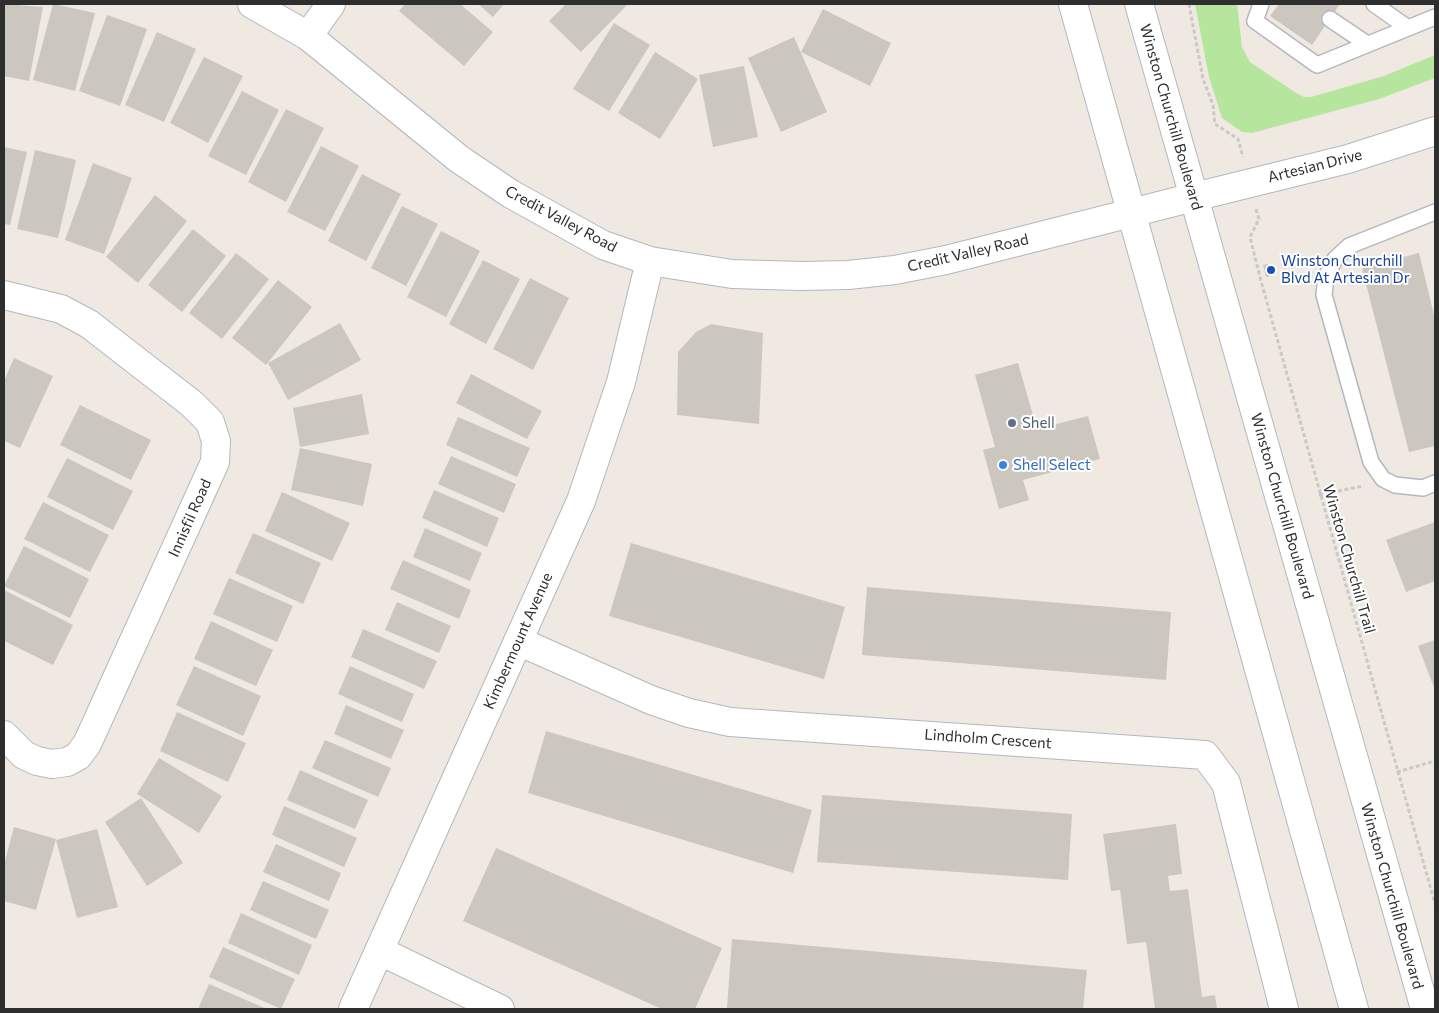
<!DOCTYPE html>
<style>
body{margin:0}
#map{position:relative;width:1439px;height:1013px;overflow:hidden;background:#efe9e1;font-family:Commissioner,sans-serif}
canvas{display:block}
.frame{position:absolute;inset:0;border:5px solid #2e2e2e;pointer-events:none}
</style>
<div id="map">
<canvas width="1439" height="1013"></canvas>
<div class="frame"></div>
</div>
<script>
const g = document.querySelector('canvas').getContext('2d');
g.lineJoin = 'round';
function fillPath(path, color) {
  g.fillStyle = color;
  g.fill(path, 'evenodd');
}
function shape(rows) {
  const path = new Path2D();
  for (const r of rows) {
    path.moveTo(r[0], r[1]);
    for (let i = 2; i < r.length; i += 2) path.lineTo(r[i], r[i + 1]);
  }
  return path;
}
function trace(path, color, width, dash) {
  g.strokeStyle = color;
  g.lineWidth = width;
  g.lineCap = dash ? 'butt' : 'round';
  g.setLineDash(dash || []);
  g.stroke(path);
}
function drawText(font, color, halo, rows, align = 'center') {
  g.font = font + ' Commissioner,sans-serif';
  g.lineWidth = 4;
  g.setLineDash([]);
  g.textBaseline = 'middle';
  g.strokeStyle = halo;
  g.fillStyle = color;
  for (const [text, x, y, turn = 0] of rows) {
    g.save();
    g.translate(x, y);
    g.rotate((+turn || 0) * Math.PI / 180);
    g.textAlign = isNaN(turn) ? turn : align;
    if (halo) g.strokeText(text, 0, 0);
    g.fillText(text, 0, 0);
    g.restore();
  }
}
fillPath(shape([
 [1195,4,1237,4,1242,47,1250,62,1296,93,1304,97,1311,97,1384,76,1435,55,1435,78,1379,99,1252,133,1242,132,1222,118,1209,77]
]), '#b6e59e');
fillPath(shape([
 [4,4,43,7,29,81,4,76],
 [53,4,95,13,75,91,33,80],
 [405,4,460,4,493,32,464,66,399,11],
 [478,4,504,4,493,17],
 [566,4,628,4,581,52,549,21],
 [1279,4,1340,4,1312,45,1270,16],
 [823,9,891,43,870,86,801,52],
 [107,15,147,29,120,106,79,91],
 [614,23,650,45,609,111,573,89],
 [157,32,196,49,164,122,125,105],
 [794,37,827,112,781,132,748,58],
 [655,52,698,79,660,139,618,113],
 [204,57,243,76,208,143,170,123],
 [744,66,758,137,713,147,699,75],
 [242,91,279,110,246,175,208,156],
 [286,109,324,128,286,202,248,182],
 [321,146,359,166,325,231,287,212],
 [4,147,27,152,10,225,4,224],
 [35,150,76,160,58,238,17,229],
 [93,163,132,178,104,254,65,240],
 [362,174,401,194,366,261,328,241],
 [155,195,187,221,138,283,106,257],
 [402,206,438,224,406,286,371,268],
 [193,229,226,256,182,312,148,285],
 [441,231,480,251,446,317,407,297],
 [236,253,269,279,222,339,189,313],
 [1419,253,1435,319,1435,446,1409,452,1362,268],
 [483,260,520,279,486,344,449,324],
 [1268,264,1272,276,1266,277,1263,265],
 [530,278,569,298,533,370,493,349],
 [278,280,312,307,266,365,232,338],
 [340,323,361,360,288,400,268,363],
 [711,324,763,333,759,424,677,415,678,352,696,332],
 [14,358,53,376,20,448,4,441,4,381],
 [1018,363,1037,429,1088,416,1100,459,1023,480,1029,500,999,509,983,450,995,447,975,375],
 [471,374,542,411,527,439,456,403],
 [362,394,369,434,300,447,293,408],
 [80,405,151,440,131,480,60,445],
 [458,417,530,448,517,477,446,445],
 [300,448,372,464,363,506,291,490],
 [451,456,516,484,504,513,438,484],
 [67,458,133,491,113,530,47,497],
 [434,490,499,518,487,547,422,518],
 [282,492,350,523,332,561,265,531],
 [43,502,109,535,90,572,24,539],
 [1435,522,1435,581,1406,592,1386,540],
 [425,528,482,553,470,581,413,557],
 [253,533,321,563,303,604,235,573],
 [631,543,845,607,824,679,609,616],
 [24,546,89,579,70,618,4,586],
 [403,560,471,590,459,619,390,589],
 [229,578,293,606,277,642,213,614],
 [867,587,1171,612,1166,680,862,655],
 [4,590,73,625,53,665,4,641],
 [397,602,451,626,439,653,385,630],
 [211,621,273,650,256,686,194,659],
 [363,629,437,661,424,689,351,657],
 [1435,640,1435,690,1418,646],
 [194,666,261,696,243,736,176,705],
 [350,666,414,694,402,722,338,694],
 [346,705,404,730,391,759,334,734],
 [177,712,246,743,228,782,160,751],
 [546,731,812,810,793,873,528,793],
 [325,740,391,768,378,797,312,768],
 [159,758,222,796,199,833,137,794],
 [300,770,368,800,355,829,287,800],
 [822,795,1072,814,1068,880,817,862],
 [141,798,183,863,147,886,105,822],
 [284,806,357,838,344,867,272,835],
 [1176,824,1182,874,1168,876,1170,891,1188,889,1202,997,1215,995,1217,1009,1155,1009,1146,942,1127,944,1120,890,1111,891,1103,834],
 [14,827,56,839,36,910,4,901,4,865],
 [97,829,118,907,77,918,56,840],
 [276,844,341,873,329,901,263,872],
 [496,848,722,948,695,1009,662,1009,463,921],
 [263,881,329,910,316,939,250,910],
 [241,913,312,945,299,975,228,943],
 [732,939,1087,970,1083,1009,727,1008],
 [223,947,295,979,281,1009,209,977],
 [209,984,267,1009,198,1009]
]), '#cbc7bf');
const service = shape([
 [1261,4,1255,21,1317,65,1435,17],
 [1374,4,1408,28],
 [1330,19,1367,44],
 [1435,212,1349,246,1335,259,1326,277,1324,295,1371,462,1383,479,1395,485,1423,488,1435,483]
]);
const minor = shape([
 [308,36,331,4],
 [1194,197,1348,159,1435,131],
 [4,295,61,309,89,324,192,404,210,422,216,441,215,462,87,744,78,756,67,762,52,764,37,761,24,755,4,735],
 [518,641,651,700,689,713,730,722,1205,755,1226,783,1284,1009],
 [380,951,500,1009]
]);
const tertiary = shape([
 [252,4,308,36,459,159,511,194,603,245,650,261,732,274,801,276,848,275,895,270,946,260,1194,197],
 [353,1009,581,501,621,382,650,261]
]);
const secondary = shape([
 [1073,4,1354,1009],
 [1139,4,1425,1009]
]);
trace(service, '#b4b7c1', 18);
trace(minor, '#b4b7c1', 30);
trace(tertiary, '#b4b7c1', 30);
trace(secondary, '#b4b7c1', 30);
trace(shape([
 [1189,4,1203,79,1213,105,1215,124,1238,139,1243,157],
 [1256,209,1259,219,1250,237,1261,281,1435,904],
 [1319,495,1363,486],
 [1397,772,1435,761]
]), '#c9c9c9', 3, [4, 2.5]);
trace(service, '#fff', 15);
trace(minor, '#fff', 28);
trace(tertiary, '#fff', 28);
trace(secondary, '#fff', 28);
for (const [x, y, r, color] of [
 [1271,270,5,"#1a4fb4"],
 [1012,423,5,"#5c6f8a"],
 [1003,465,5,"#3f7fe0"]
]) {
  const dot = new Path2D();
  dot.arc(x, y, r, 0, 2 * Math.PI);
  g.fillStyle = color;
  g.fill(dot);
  trace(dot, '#fff', 2);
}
drawText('15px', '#2e2e2e', '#fff', [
 ["Winston Churchill Boulevard",1171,117,74],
 ["Artesian Drive",1315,166,-14],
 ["Credit Valley Road",561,219,28],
 ["Credit Valley Road",968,253,-13],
 ["Winston Churchill Boulevard",1282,506,74],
 ["Innisfil Road",190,518,-66],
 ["Winston Churchill Trail",1349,559,74],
 ["Kimbermount Avenue",518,641,-66],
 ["Lindholm Crescent",988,739,4],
 ["Winston Churchill Boulevard",1392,896,74]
]);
drawText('15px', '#164399', '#fff', [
 ["Winston Churchill",1281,261],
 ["Blvd At Artesian Dr",1281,278]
], 'left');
drawText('15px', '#4e5e75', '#fff', [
 ["Shell",1022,423]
], 'left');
drawText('15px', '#366cbe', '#fff', [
 ["Shell Select",1013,465]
], 'left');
</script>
